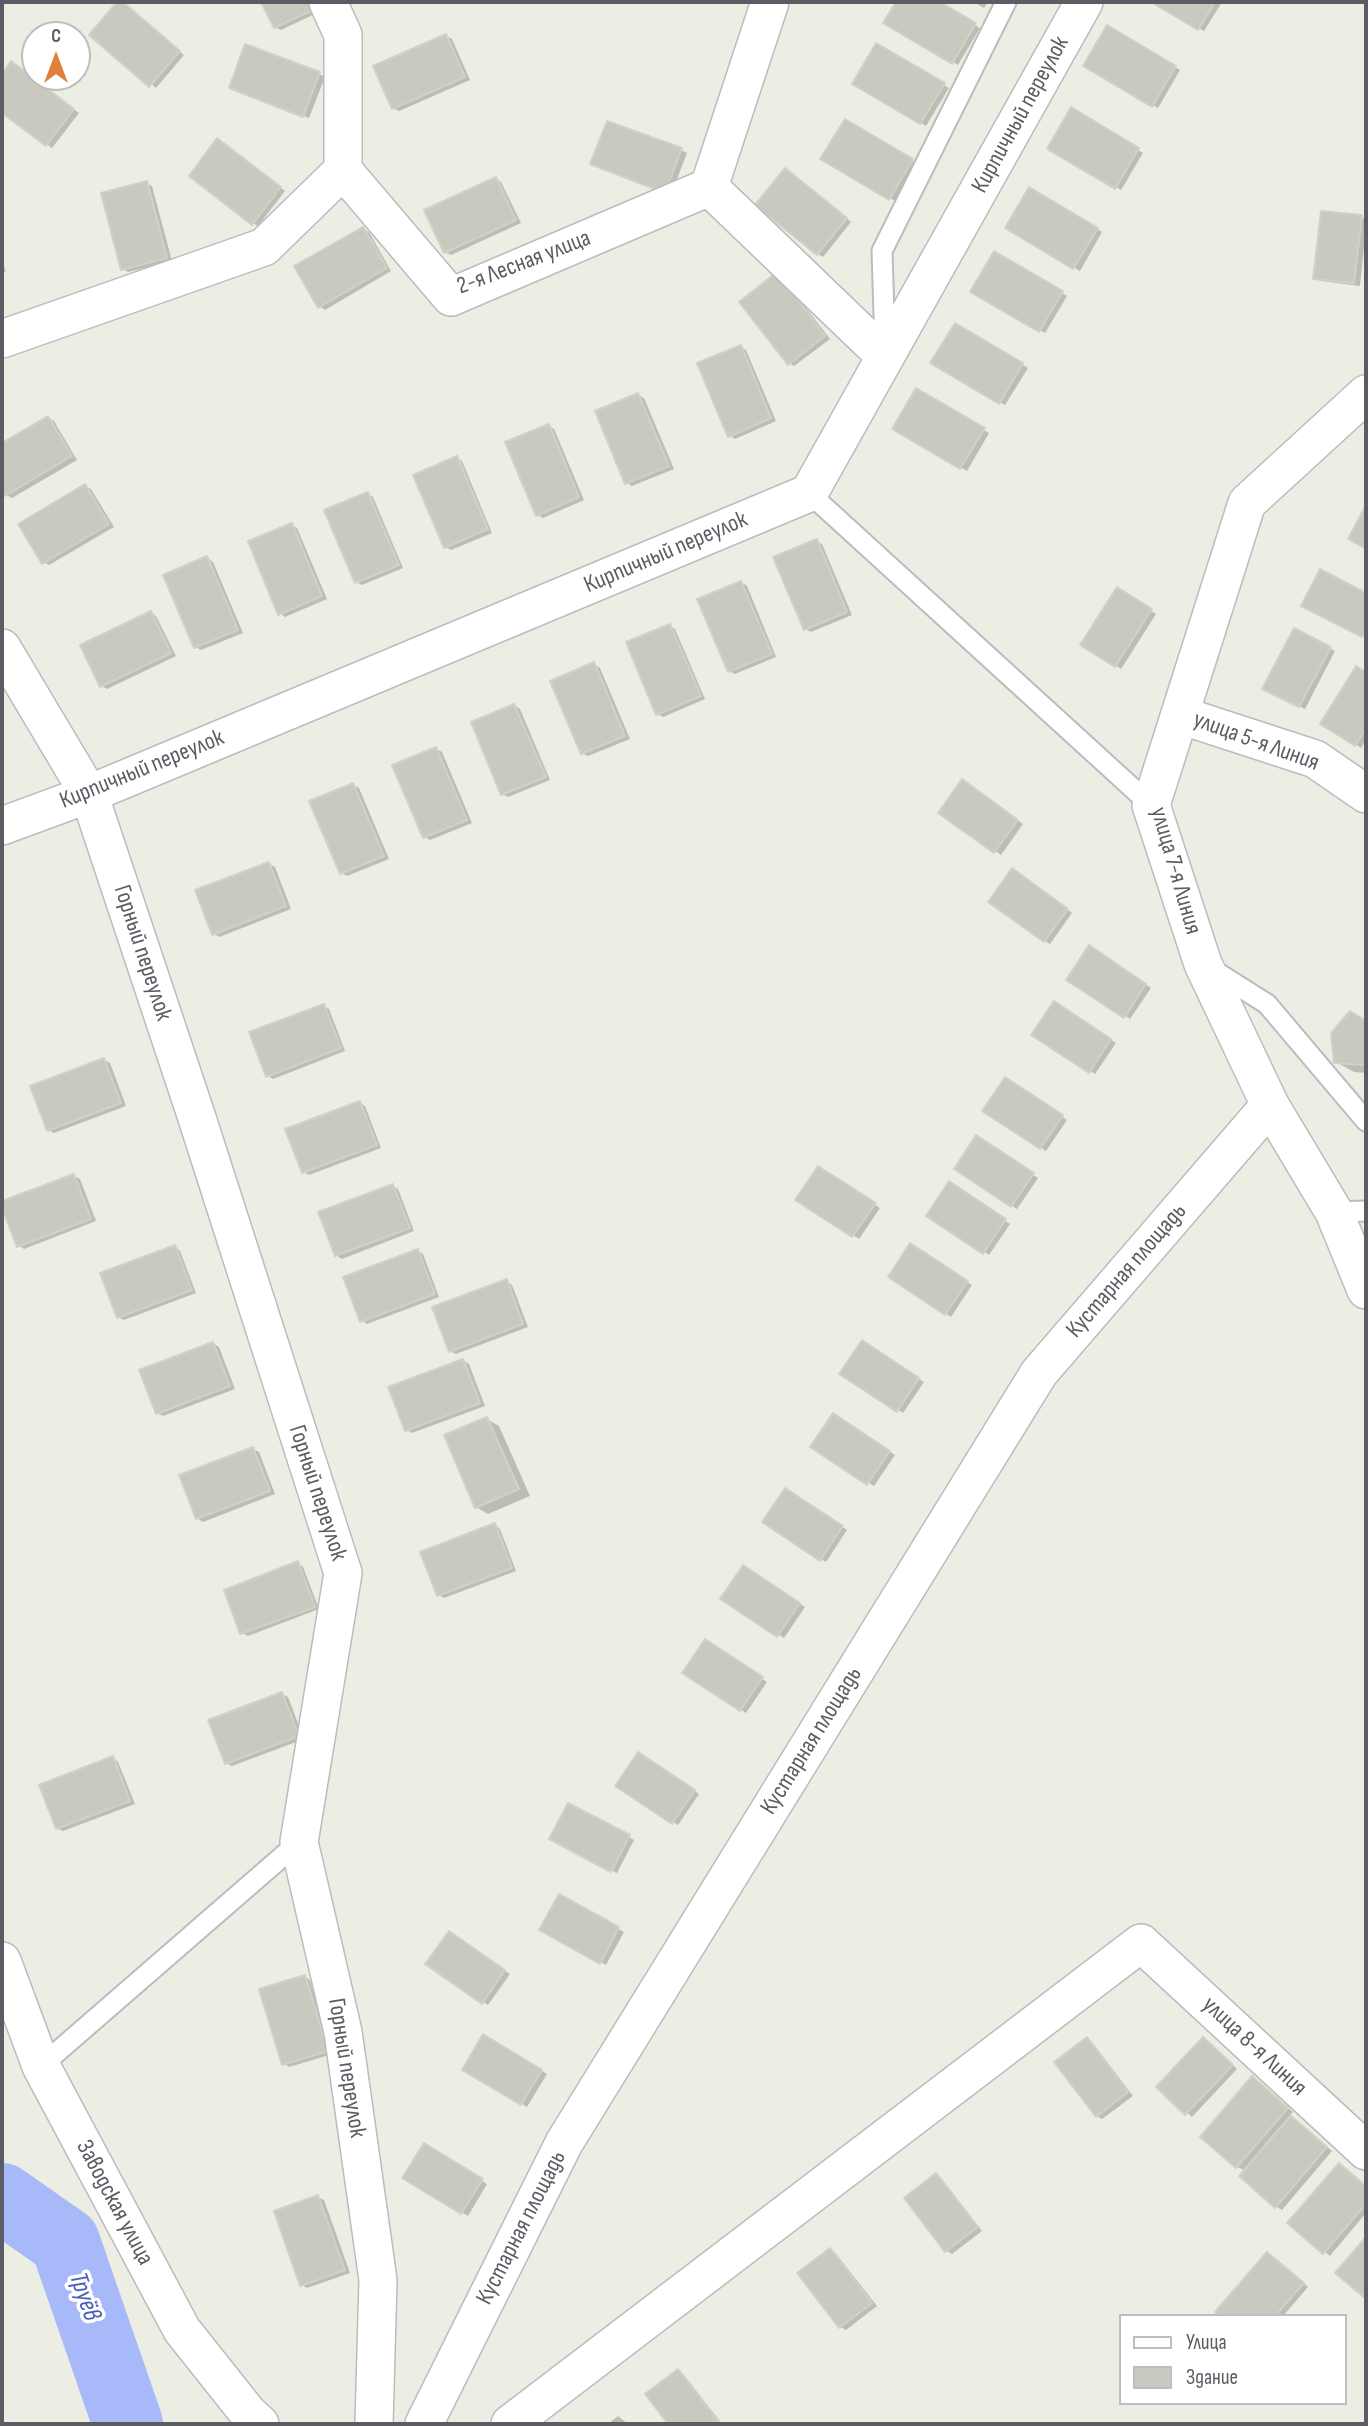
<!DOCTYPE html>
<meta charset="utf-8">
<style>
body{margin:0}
#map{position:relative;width:1368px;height:2426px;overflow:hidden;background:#eceee4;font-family:"Sofia Sans Condensed",sans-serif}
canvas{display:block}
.frame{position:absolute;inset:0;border:4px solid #5c5d64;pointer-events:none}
.legend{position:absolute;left:1119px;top:2314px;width:228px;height:91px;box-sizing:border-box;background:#fff;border:2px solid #bebec1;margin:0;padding:9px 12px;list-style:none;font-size:21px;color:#5c5d64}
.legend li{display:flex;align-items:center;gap:14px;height:35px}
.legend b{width:35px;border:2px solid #bebec1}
.north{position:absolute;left:21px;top:21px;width:70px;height:70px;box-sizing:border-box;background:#fff;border:2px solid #bebec1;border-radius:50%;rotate:0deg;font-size:19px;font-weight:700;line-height:28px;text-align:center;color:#5c5d64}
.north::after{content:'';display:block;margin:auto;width:24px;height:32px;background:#df7f38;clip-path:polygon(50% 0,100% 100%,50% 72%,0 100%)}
</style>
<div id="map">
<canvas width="1368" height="2426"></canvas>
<div class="frame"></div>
<ul class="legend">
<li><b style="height:9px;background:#fff"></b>Улица</li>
<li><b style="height:19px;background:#c9c9c0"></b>Здание</li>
</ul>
<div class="north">С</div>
</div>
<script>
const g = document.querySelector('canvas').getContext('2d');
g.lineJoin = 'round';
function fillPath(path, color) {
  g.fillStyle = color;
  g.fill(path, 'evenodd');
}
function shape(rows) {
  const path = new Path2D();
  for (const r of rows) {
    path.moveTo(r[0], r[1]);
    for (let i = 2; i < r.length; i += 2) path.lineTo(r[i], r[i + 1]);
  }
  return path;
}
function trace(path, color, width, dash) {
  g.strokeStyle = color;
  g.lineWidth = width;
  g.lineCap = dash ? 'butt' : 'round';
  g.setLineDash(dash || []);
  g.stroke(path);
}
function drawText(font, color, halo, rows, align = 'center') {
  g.font = font + ' "Sofia Sans Condensed",sans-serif';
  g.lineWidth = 7;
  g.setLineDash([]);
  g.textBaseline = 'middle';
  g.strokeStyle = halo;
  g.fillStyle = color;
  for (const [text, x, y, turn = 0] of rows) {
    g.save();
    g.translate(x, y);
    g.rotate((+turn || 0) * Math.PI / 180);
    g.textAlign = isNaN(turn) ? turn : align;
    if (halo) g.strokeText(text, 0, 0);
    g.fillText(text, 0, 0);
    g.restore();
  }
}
fillPath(shape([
 [119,2,125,4,184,55,156,88,91,35],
 [263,2,317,2,321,11,281,30,275,27],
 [898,2,936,2,980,28,958,65,886,22],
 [974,2,988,2,984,8],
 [1154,2,1222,2,1204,31],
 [1108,27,1180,70,1158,108,1085,66],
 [446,36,452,39,470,80,399,111,393,108],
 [876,46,949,88,926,126,854,83],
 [12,63,79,113,52,148,2,111,2,77],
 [319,74,325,77,309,118,236,91],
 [1071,110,1143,153,1121,190,1049,148],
 [845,121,918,164,895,201,823,159],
 [223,144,285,191,258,226,253,223],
 [681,150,687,153,671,195,598,167],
 [791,174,851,222,823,257,818,254],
 [496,179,501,182,521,223,451,255,445,252],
 [147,183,152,186,172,261,128,272,123,269],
 [1030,190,1102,232,1080,271,1007,228],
 [1362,217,1366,220,1366,228,1360,286,1321,281,1315,278],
 [363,229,369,232,391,271,325,310,319,306],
 [995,253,1067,296,1045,333,973,291],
 [2,263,6,271,2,274],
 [783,278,830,339,794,366,789,363],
 [955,325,1028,368,1005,405,933,363],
 [741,347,746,350,776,421,735,439,729,435],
 [916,391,989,433,967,471,894,428],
 [638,395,644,398,674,469,632,486,627,483],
 [48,418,54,421,77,460,12,498,6,495,2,487,2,445],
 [549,426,554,429,584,500,543,518,537,515],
 [457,458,462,461,492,533,451,550,445,547],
 [85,486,91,489,114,527,49,565,43,562],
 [367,493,373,497,403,568,362,585,356,582],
 [292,525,297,528,327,599,285,617,280,613],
 [817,541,822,544,852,615,811,632,805,629],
 [207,558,213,562,243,633,201,650,196,647],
 [1320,572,1366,595,1366,638,1303,605],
 [741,582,747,586,776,657,735,674,729,671],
 [1118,589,1156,614,1121,669,1083,645],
 [151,613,156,616,176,656,107,689,102,686],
 [670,626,675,629,705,699,663,717,658,714],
 [1294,630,1335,651,1305,709,1264,688],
 [594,664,600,668,630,739,588,756,582,753],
 [1357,668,1366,674,1366,739,1361,748,1322,723],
 [514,705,520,709,550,780,508,797,503,794],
 [436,749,442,752,472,823,430,840,424,837],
 [353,785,359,788,389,859,347,876,342,873],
 [968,785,1023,824,1001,855,940,812],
 [269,864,275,867,291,909,219,937,213,933],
 [1018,874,1072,913,1050,944,1045,941],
 [1095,950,1151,988,1130,1019,1069,979],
 [1055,1003,1116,1043,1095,1074,1034,1034],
 [324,1006,329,1009,345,1051,273,1079,267,1075],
 [1350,1013,1366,1023,1366,1073,1354,1072,1336,1062],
 [104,1060,110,1063,126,1106,54,1133,48,1130],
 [1011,1082,1067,1120,1046,1151,985,1111],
 [360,1103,365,1106,381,1148,309,1175,303,1172],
 [977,1138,1038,1178,1017,1209,956,1169],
 [819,1168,880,1208,859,1239,798,1199],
 [74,1176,80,1179,96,1221,24,1249,18,1245,2,1203],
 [949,1184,1010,1224,989,1255,928,1215],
 [393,1186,398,1189,414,1231,342,1259,336,1255],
 [911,1245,972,1285,951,1317,890,1276],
 [175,1247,180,1251,196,1293,124,1320,118,1317],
 [417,1251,423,1254,439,1297,367,1324,362,1321],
 [506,1281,512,1285,528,1327,456,1354,450,1351],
 [862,1342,924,1382,903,1413,842,1373],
 [213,1343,219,1347,235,1389,163,1416,157,1413],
 [463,1360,469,1364,485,1406,412,1433,407,1430],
 [833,1415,895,1455,874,1486,812,1446],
 [487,1419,499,1426,530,1496,488,1514,476,1507],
 [253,1449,259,1452,275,1494,203,1522,197,1518],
 [786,1490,847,1530,826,1562,821,1559],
 [495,1525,500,1529,516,1571,444,1598,438,1595],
 [298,1563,303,1567,319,1609,248,1636,242,1633],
 [743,1567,805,1607,784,1638,722,1598],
 [706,1642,767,1682,746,1713,685,1673],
 [282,1694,288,1697,304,1739,232,1766,226,1763],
 [644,1757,699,1794,678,1825,673,1822],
 [113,1758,118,1762,135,1804,63,1831,57,1828],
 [569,1805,634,1840,617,1873,552,1839],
 [560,1897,624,1932,606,1965,542,1930],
 [455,1937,510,1974,488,2005,483,2002],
 [305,1977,310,1980,333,2054,289,2067,283,2063],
 [484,2037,547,2074,527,2107,464,2069],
 [1087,2039,1092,2042,1133,2096,1102,2119,1097,2116],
 [1209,2042,1237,2069,1192,2117,1158,2087],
 [1258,2082,1293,2112,1265,2144,1268,2146,1297,2122,1332,2151,1282,2210,1276,2206,1246,2171,1237,2167],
 [424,2145,487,2184,468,2216,405,2178],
 [1345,2168,1366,2186,1366,2213,1330,2256,1289,2223],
 [936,2175,942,2179,982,2231,952,2254,947,2251,906,2198],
 [318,2197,324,2200,350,2273,307,2288,302,2285],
 [830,2251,836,2254,877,2306,846,2330,841,2327,800,2274],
 [1268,2254,1308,2287,1283,2316,1222,2316],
 [678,2372,684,2375,722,2424,670,2424,648,2395],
 [618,2416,628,2424,608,2424]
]), '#0003');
trace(shape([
 [2,2198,65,2242,128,2424]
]), '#a8b9fa', 70);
const building = shape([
 [117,2,123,2,180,51,149,87,89,35,117,2],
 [261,2,314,2,317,8,274,28,261,2],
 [896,2,940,2,976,23,952,64,883,23,896,2],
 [1151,2,1215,2,1198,30,1151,2],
 [1107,25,1176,66,1152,107,1083,66,1107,25],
 [446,34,465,77,392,109,373,66,446,34],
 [876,43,945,83,920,124,852,84,876,43],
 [245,44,320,72,303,117,229,88,245,44],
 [11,61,74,109,46,146,2,113,2,74,11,61],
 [1071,107,1139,148,1115,189,1047,149,1071,107],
 [845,119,913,159,889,200,820,159,845,119],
 [607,121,682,148,665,193,590,164,607,121],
 [217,138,281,187,252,225,189,176,217,138],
 [785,168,847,218,817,255,755,205,785,168],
 [496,177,516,220,444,253,424,210,496,177],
 [147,181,167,258,121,270,101,193,147,181],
 [1029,187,1098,228,1073,269,1005,228,1029,187],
 [1321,211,1362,215,1354,283,1313,279,1321,211],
 [363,227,387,268,318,308,294,266,363,227],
 [994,251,1063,291,1039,332,970,292,994,251],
 [777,272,825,336,788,365,739,302,777,272],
 [955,323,1023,363,999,404,930,363,955,323],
 [741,345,771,418,728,437,697,363,741,345],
 [916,388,985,428,960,469,892,429,916,388],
 [638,393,669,466,625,484,595,411,638,393],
 [48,416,72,456,5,496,2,490,2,443,48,416],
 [549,424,579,497,536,516,505,442,549,424],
 [457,456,488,529,444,548,413,475,457,456],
 [85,484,109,524,42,564,18,524,85,484],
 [368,492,399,565,355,583,324,510,368,492],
 [1366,505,1366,549,1348,539,1366,505],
 [292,523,322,596,278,615,248,541,292,523],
 [817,539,847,612,804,630,773,557,817,539],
 [207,556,238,630,194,648,163,575,207,556],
 [1320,569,1366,593,1366,629,1362,637,1301,606,1320,569],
 [741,581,772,654,728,672,697,599,741,581],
 [1117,587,1152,609,1115,667,1080,645,1117,587],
 [151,611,171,653,100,687,80,645,151,611],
 [670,624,701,696,656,715,626,642,670,624],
 [1294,628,1331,647,1299,707,1262,689,1294,628],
 [594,662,625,736,581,754,550,681,594,662],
 [1356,666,1366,672,1366,728,1355,746,1320,724,1356,666],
 [514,704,546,777,501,795,471,722,514,704],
 [436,747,467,820,423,838,392,765,436,747],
 [962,779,1018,820,994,853,938,813,962,779],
 [353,783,384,856,340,874,309,801,353,783],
 [269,862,286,906,212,935,195,890,269,862],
 [1012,868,1068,909,1044,942,988,902,1012,868],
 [1089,945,1146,984,1124,1018,1066,980,1089,945],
 [1054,1001,1111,1039,1089,1073,1031,1035,1054,1001],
 [324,1004,341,1048,266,1077,249,1032,324,1004],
 [1350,1011,1366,1021,1366,1065,1334,1063,1331,1033,1350,1011],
 [104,1058,121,1103,47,1131,30,1086,104,1058],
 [1005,1077,1063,1115,1040,1149,982,1111,1005,1077],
 [360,1101,377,1145,302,1173,285,1129,360,1101],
 [976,1135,1034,1173,1011,1207,954,1169,976,1135],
 [818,1166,876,1203,852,1237,795,1200,818,1166],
 [74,1174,91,1219,17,1247,2,1208,2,1201,74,1174],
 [949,1181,1006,1219,983,1254,926,1216,949,1181],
 [393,1184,410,1228,335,1256,318,1212,393,1184],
 [910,1243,968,1281,945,1315,888,1277,910,1243],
 [175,1245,192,1290,117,1318,100,1273,175,1245],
 [418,1249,435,1294,360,1322,343,1277,418,1249],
 [507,1279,523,1324,449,1352,432,1307,507,1279],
 [862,1340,919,1378,897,1412,839,1374,862,1340],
 [213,1342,230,1386,156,1414,139,1370,213,1342],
 [463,1359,480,1403,405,1431,388,1387,463,1359],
 [833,1413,890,1451,867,1485,810,1447,833,1413],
 [487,1417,519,1489,475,1508,444,1435,487,1417],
 [253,1447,270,1491,196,1519,179,1475,253,1447],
 [785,1488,843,1526,820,1561,762,1522,785,1488],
 [495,1523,512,1568,437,1596,420,1552,495,1523],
 [298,1561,315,1607,240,1634,224,1590,298,1561],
 [743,1565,800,1603,777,1637,720,1599,743,1565],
 [705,1639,763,1677,740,1711,682,1673,705,1639],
 [282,1692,299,1736,225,1764,208,1720,282,1692],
 [638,1752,695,1790,672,1824,615,1786,638,1752],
 [113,1756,130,1801,56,1829,39,1785,113,1756],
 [568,1803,630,1835,611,1872,549,1839,568,1803],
 [559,1894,619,1927,600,1964,539,1930,559,1894],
 [449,1931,505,1970,482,2004,425,1964,449,1931],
 [305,1975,328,2051,282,2065,259,1989,305,1975],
 [483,2034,542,2070,521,2105,462,2070,483,2034],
 [1087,2037,1128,2092,1096,2117,1054,2062,1087,2037],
 [1203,2037,1233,2065,1185,2115,1156,2087,1203,2037],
 [1252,2076,1288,2108,1236,2168,1200,2137,1252,2076],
 [1291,2116,1327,2147,1275,2208,1239,2176,1291,2116],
 [424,2143,483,2179,461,2214,402,2178,424,2143],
 [1339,2163,1366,2186,1366,2204,1323,2254,1287,2223,1339,2163],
 [936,2173,978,2227,945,2252,904,2198,936,2173],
 [318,2195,345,2270,300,2286,274,2211,318,2195],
 [1366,2237,1366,2299,1335,2273,1366,2237],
 [830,2248,872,2303,839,2328,797,2273,830,2248],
 [1267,2252,1304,2283,1275,2316,1219,2316,1215,2312,1267,2252],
 [678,2369,720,2424,668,2424,645,2394,678,2369]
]);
fillPath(building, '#c9c9c0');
trace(building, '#d1d2c3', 2);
const lane = shape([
 [885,346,882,251,1006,2],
 [809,493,1151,805],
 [1210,968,1267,1004,1366,1121],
 [1334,1212,1366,1211],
 [41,2066,299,1842]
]);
const street = shape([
 [328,2,343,35,343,170,451,297,709,187],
 [770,2,709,187,885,356],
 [2,339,264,247,343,170],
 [1366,394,1247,503,1151,805,1203,964,1270,1105,1334,1212,1366,1290],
 [2,648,89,794,197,1118,343,1573,299,1842,343,2032,378,2280,374,2424],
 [1180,715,1315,759,1366,794],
 [2,826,89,794,809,493,1084,2],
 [2,1961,41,2066,182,2330,248,2413,260,2424],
 [424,2424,564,2143,1039,1373,1270,1105],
 [510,2424,1141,1943,1366,2151]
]);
trace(lane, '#bbbbc2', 23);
trace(street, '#bbbbc2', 40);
trace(lane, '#fff', 19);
trace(street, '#fff', 37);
drawText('24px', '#5c5d64', '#fff', [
 ["Кирпичный переулок",1021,115,-61],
 ["2-я Лесная улица",524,263,-21],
 ["Кирпичный переулок",666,553,-23],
 ["улица 5-я Линия",1256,742,20],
 ["Кирпичный переулок",142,770,-22],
 ["улица 7-я Линия",1175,871,74],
 ["Горный переулок",142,953,72],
 ["Кустарная площадь",1127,1271,-49],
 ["Горный переулок",317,1493,72],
 ["Кустарная площадь",812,1741,-58],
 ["улица 8-я Линия",1254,2047,43],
 ["Горный переулок",346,2068,81],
 ["Заводская улица",114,2203,62],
 ["Кустарная площадь",522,2228,-63]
]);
drawText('italic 26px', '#4b5bbc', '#fff', [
 ["Труёв",84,2297,71]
]);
</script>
